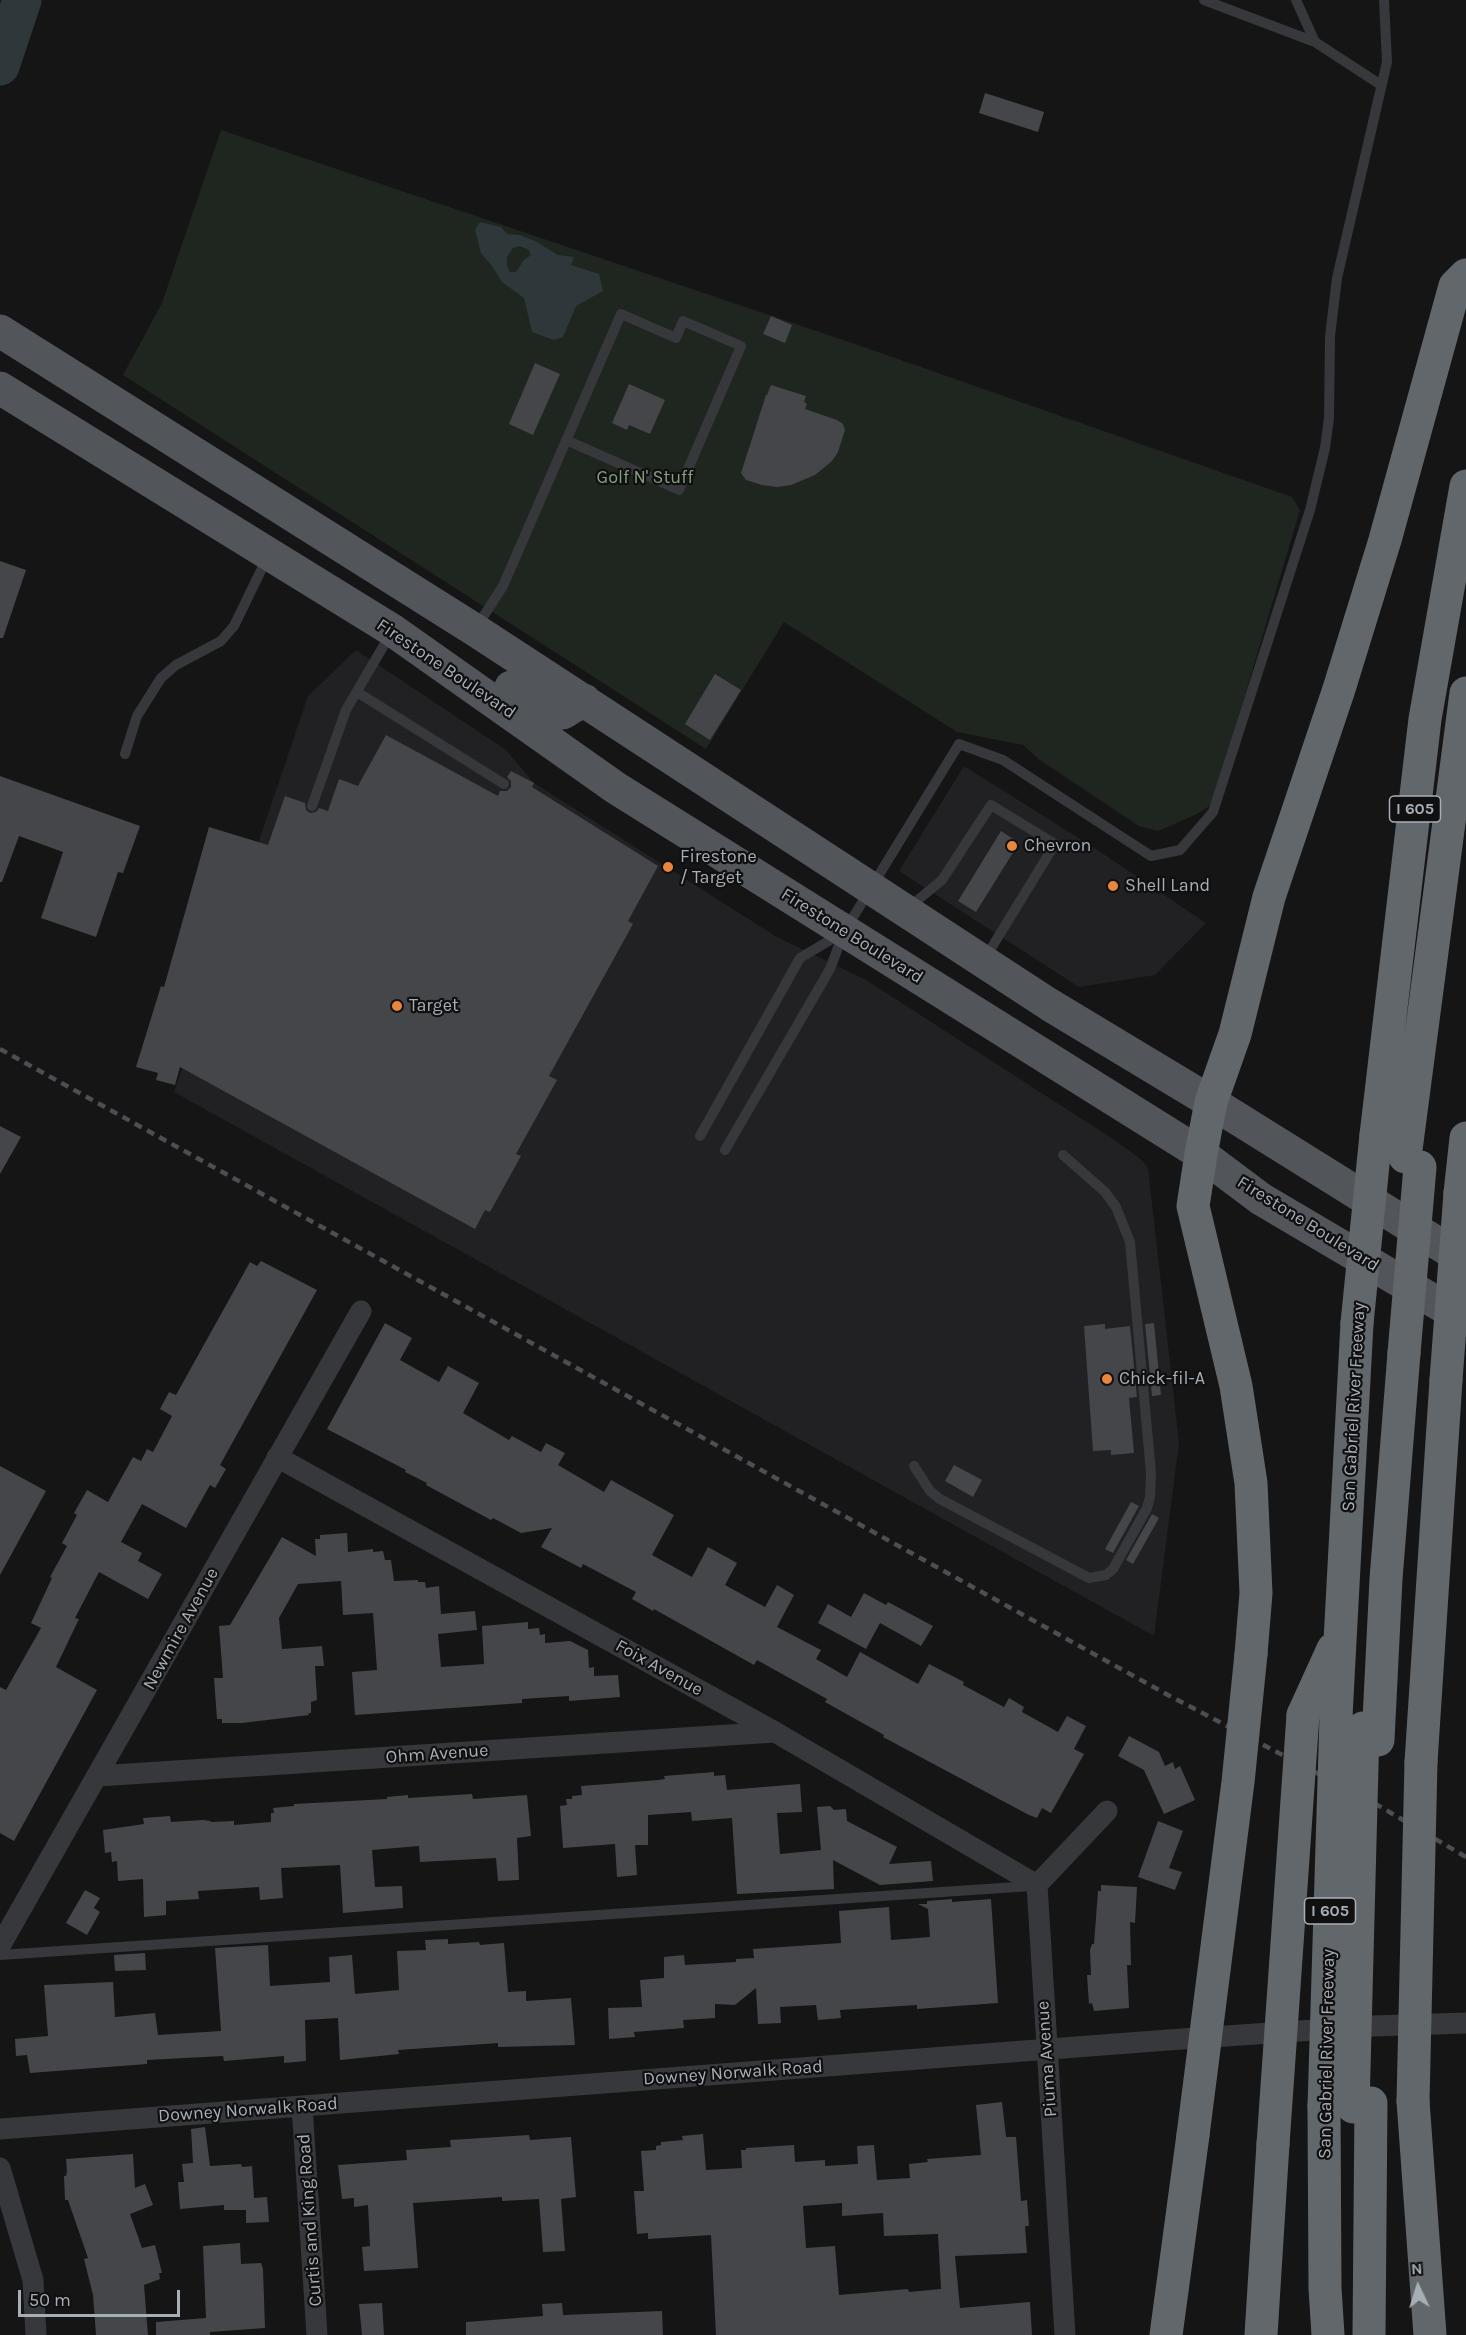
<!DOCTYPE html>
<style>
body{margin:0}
#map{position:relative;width:1466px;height:2335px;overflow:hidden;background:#151516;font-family:Karla,sans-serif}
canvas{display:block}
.north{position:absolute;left:1388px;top:2257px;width:60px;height:60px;-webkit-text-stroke:4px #101011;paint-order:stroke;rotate:356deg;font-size:16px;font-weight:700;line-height:24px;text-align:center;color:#a7afb6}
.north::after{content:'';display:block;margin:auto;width:21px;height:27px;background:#a7afb6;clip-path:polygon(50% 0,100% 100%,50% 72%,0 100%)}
.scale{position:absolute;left:18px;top:2290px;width:162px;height:27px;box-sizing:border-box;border:3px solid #a7afb6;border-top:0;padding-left:8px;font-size:18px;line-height:21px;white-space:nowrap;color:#a7afb6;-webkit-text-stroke:4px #101011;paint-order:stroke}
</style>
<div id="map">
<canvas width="1466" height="2335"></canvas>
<div class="north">N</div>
<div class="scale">50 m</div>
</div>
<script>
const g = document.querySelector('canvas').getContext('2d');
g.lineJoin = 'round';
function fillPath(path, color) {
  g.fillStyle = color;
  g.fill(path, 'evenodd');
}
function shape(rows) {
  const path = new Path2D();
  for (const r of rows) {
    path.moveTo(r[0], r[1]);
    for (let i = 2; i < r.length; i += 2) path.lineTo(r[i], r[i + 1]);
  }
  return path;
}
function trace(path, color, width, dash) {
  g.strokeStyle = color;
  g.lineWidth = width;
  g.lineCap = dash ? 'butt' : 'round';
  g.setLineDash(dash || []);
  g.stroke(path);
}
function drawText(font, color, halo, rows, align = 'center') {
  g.font = font + ' Karla,sans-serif';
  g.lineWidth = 4.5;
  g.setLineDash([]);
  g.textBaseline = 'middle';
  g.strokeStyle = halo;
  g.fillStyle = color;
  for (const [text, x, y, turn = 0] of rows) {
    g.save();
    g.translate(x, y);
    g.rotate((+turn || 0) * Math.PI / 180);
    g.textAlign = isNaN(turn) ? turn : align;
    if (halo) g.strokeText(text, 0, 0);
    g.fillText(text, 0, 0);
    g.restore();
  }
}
fillPath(shape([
 [356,650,506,750,534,783,777,937,866,980,1113,1139,1142,1160,1148,1168,1179,1443,1154,1636,174,1092,308,696],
 [964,766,1096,849,1206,923,1155,975,1079,987,899,871]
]), '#212123');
fillPath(shape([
 [221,130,855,344,1292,497,1300,510,1215,796,1208,807,1197,814,1158,831,1139,826,1040,760,1023,745,957,732,784,622,706,749,123,375,162,303]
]), '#1f261f');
fillPath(shape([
 [480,222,501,227,507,234,519,235,535,241,558,255,574,257,571,265,599,274,603,291,576,306,563,337,554,340,532,332,524,298,502,282,492,266,481,253,475,230],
 [519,246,528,249,531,255,524,260,516,272,510,272,507,266,507,257,513,248]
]), '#2e383b');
trace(shape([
 [0,66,22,0]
]), '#2e383b', 39);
fillPath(shape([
 [985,93,1044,112,1038,132,979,113],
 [771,316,792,325,785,343,763,334],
 [535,363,560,374,533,435,509,424],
 [629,384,665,400,650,434,629,425,627,430,612,423],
 [771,385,806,396,804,402,807,404,805,409,837,420,843,424,845,430,838,452,832,461,815,475,791,485,777,487,762,485,746,480,741,473,766,395,767,395],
 [0,561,26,570,3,638,0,638],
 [715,674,741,690,710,740,685,724],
 [386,735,498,796,500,791,507,791,511,787,511,781,507,777,511,771,534,783,532,787,658,866,628,921,633,924,549,1076,557,1080,516,1154,521,1156,490,1212,485,1210,475,1229,180,1067,175,1085,156,1080,158,1073,136,1067,161,986,164,987,209,827,268,845,285,796,305,803,306,810,310,813,316,812,319,808,328,811,339,779,358,786],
 [0,776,140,826,123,873,118,872,96,937,41,918,63,852,19,836,2,882,0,882],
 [1001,831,1019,843,976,912,958,901],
 [0,1126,21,1137,0,1174],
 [261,1261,317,1290,220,1465,226,1469,215,1488,210,1485,186,1528,142,1504,121,1542,142,1553,138,1561,162,1574,148,1599,99,1572,75,1618,79,1619,56,1667,97,1690,14,1841,0,1833,0,1687,6,1690,41,1628,31,1623,52,1578,50,1577,67,1546,62,1543,77,1515,74,1513,87,1490,108,1502,133,1457,141,1461,147,1449,153,1452,172,1416,160,1409,169,1392,176,1395,250,1262,257,1266],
 [385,1323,412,1338,400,1360,439,1382,448,1366,479,1383,463,1413,509,1440,512,1436,541,1452,546,1443,565,1453,558,1465,604,1492,611,1480,674,1515,652,1555,692,1577,708,1547,737,1563,725,1585,765,1607,777,1585,794,1595,777,1627,821,1650,816,1659,847,1677,860,1652,918,1684,929,1664,964,1682,963,1685,1004,1707,1009,1698,1024,1707,1022,1712,1058,1732,1067,1716,1086,1726,1074,1749,1084,1754,1051,1813,1042,1808,1037,1818,1029,1815,883,1737,884,1735,825,1702,827,1699,757,1660,754,1665,654,1609,653,1611,632,1599,636,1592,583,1564,581,1568,541,1547,552,1528,521,1533,493,1518,491,1520,426,1485,427,1483,405,1472,406,1470,327,1429],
 [1154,1323,1161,1395,1152,1396,1145,1324],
 [1105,1324,1105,1329,1130,1326,1137,1397,1129,1398,1134,1453,1111,1455,1111,1450,1093,1451,1084,1326],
 [954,1465,982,1480,973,1497,945,1481],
 [0,1466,46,1491,0,1575],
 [1131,1502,1139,1506,1113,1553,1105,1549],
 [1152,1514,1159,1518,1133,1564,1126,1560],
 [347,1533,348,1552,373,1549,373,1552,383,1551,385,1560,391,1560,394,1581,418,1580,418,1582,425,1582,426,1588,439,1586,441,1614,475,1611,477,1630,438,1634,441,1667,484,1664,482,1626,528,1622,528,1629,539,1628,540,1635,545,1634,545,1643,570,1641,588,1650,589,1668,594,1667,594,1676,618,1675,620,1697,569,1701,569,1696,522,1699,522,1703,355,1715,352,1672,377,1670,373,1613,343,1615,341,1581,298,1584,279,1618,282,1649,322,1646,324,1666,315,1666,317,1700,311,1702,311,1713,308,1713,309,1715,242,1723,222,1723,222,1719,217,1719,214,1678,223,1678,219,1626,230,1625,282,1537,316,1556,315,1539,320,1539,320,1535],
 [864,1593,886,1605,888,1602,933,1626,921,1646,880,1623,866,1649,818,1623,828,1604,851,1617],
 [1129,1736,1159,1752,1165,1766,1173,1762,1175,1769,1180,1766,1195,1800,1164,1814,1144,1770,1118,1756],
 [714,1772,714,1776,725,1775,727,1790,800,1784,802,1812,777,1813,780,1854,821,1850,817,1807,830,1806,834,1810,846,1809,847,1821,897,1847,889,1864,931,1861,933,1881,880,1885,833,1860,834,1889,737,1894,732,1818,692,1821,691,1812,648,1815,648,1845,635,1845,637,1875,617,1877,615,1844,563,1848,560,1806,567,1805,566,1799,572,1799,572,1796,582,1795,581,1786,659,1780,665,1779,664,1776],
 [472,1794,473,1799,527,1795,531,1836,517,1838,519,1880,498,1881,496,1858,420,1862,419,1846,372,1850,375,1887,402,1886,403,1908,343,1913,340,1865,281,1868,283,1898,260,1900,259,1887,198,1891,199,1899,166,1901,166,1915,144,1917,143,1879,118,1881,117,1861,112,1862,111,1852,105,1853,103,1830,144,1824,143,1818,170,1816,171,1822,203,1820,210,1821,211,1822,234,1821,234,1825,271,1822,271,1813,274,1813,273,1808,294,1806,294,1804,387,1799,387,1797,408,1795,408,1798],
 [1158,1821,1183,1831,1169,1868,1182,1872,1175,1890,1138,1877],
 [1101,1885,1137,1887,1135,1923,1130,1922,1131,1965,1127,1965,1129,2008,1094,2011,1092,2003,1089,2004,1087,1975,1091,1975,1090,1950,1092,1944,1094,1944,1098,1891,1101,1891],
 [85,1890,100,1898,94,1908,100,1912,87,1935,66,1923],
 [952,1899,952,1902,991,1899,998,2003,917,2009,917,2005,840,2010,841,2018,818,2020,816,2005,780,2007,781,2023,758,2024,756,1988,735,2005,715,2004,715,2018,683,2020,684,2028,634,2032,635,2037,609,2039,608,2008,642,2007,640,1980,664,1978,664,1957,684,1955,685,1965,736,1962,736,1959,754,1958,753,1949,841,1943,839,1911,889,1907,891,1940,930,1937,928,1909,918,1904,927,1904,927,1901],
 [448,1939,448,1944,479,1942,480,1945,504,1943,508,1992,526,1991,526,2001,571,1998,575,2045,498,2047,498,2043,398,2050,399,2054,340,2060,338,2018,305,2020,306,2061,284,2063,284,2056,224,2061,223,2056,147,2060,147,2064,30,2073,27,2055,16,2056,15,2039,48,2036,44,1985,113,1982,115,2017,155,2013,158,2035,221,2031,215,1948,268,1945,270,1986,330,1982,329,1957,352,1955,355,1994,399,1990,397,1951,426,1950,425,1940],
 [145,1953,146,1970,115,1971,114,1955],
 [1002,2102,1006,2137,1016,2137,1021,2201,1027,2200,1029,2226,1025,2226,1027,2253,955,2256,960,2308,1030,2302,1032,2335,716,2335,711,2235,648,2239,648,2233,637,2234,634,2191,644,2191,641,2151,656,2150,656,2146,661,2145,661,2142,683,2140,682,2136,703,2134,706,2170,742,2168,741,2150,746,2150,746,2148,794,2145,795,2162,825,2160,825,2166,858,2164,857,2146,874,2145,877,2180,910,2178,909,2164,928,2162,927,2159,981,2155,976,2105],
 [842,2203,842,2216,883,2213,884,2236,938,2234,941,2289,909,2292,908,2289,839,2295,835,2246,806,2248,803,2206],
 [205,2127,210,2166,241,2164,242,2167,252,2166,254,2198,267,2197,269,2222,246,2223,246,2210,224,2210,224,2205,180,2209,178,2182,184,2182,182,2164,193,2163,191,2129],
 [529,2135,530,2140,571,2137,576,2197,561,2199,565,2251,543,2252,539,2199,502,2201,502,2197,413,2203,418,2268,364,2271,362,2247,370,2246,368,2205,354,2207,354,2198,342,2199,338,2165,407,2160,406,2150,451,2147,450,2140],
 [133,2154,135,2188,145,2184,153,2205,130,2214,142,2248,155,2245,162,2273,159,2273,160,2279,144,2285,148,2335,96,2335,93,2295,84,2259,88,2258,68,2200,65,2200,64,2176,66,2176,67,2172,66,2159],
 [240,2243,241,2264,261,2263,263,2269,265,2328,210,2332,210,2335,156,2335,156,2322,206,2318,203,2246],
 [382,2303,384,2335,362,2335,359,2304],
 [562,2303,563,2315,662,2311,663,2335,466,2335,466,2322,543,2316,542,2304]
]), '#444649');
trace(shape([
 [1204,0,1315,42,1381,85],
 [1296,0,1315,42],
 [476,628,503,586,621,314,676,338,683,321,741,346,679,490,566,440],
 [357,692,504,784],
 [125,754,137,716,161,678,176,665,221,641,234,626,267,558],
 [312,806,346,710,391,633],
 [908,908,942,880,991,805,1055,844,984,960],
 [700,1136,800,958,842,933],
 [725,1150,830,969,844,932,959,744,1003,760,1151,856,1180,850,1213,812,1310,510,1325,448,1329,418,1330,336,1337,278,1387,62,1384,0],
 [914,1466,930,1491,940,1499,1089,1578,1106,1575,1113,1569,1147,1508,1150,1497,1151,1473,1130,1242,1116,1207,1105,1192,1063,1155],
 [0,1955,1032,1886]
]), '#36383b', 10);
trace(shape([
 [277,1457,775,1732,1037,1885],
 [98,1776,775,1732],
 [0,1946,361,1311],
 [302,2106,317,2335],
 [0,2129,1168,2040,1372,2026,1466,2023],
 [0,2168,33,2280,36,2335],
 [1065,2335,1037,1885,1107,1811]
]), '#36383b', 21);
trace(shape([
 [0,331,475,630,1050,1005,1211,1102,1466,1261],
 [0,388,392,630,616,788,1201,1154,1261,1199,1466,1320],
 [511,687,550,712,563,713,584,700]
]), '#52555a', 33);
trace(shape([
 [1376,1135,1425,719,1466,486],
 [1405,1157,1466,693],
 [1460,1193,1466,1138],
 [1251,1654,1256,1593,1251,1483,1236,1386,1193,1206,1201,1154,1211,1102,1235,1034,1269,897,1339,689,1385,540,1455,286,1466,275],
 [1303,1715,1333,1649],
 [1336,1716,1357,1323],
 [1378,1740,1386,1579,1404,1353],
 [1421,1762,1446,1380],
 [1413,2101,1430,2335],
 [1324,2106,1325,2288,1328,2335],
 [1166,2335,1193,2135],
 [1261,2335,1273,2144],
 [1369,2335,1371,2103]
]), '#62676c', 33);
trace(shape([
 [0,1049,1168,1695,1374,1803,1466,1857]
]), '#4b4e52', 4.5, [8, 6]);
trace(shape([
 [1357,1323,1376,1135],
 [1404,1353,1420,1167],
 [1446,1380,1460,1193],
 [1413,2101,1421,1762],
 [1324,2106,1336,1716],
 [1353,2107,1363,1728],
 [1193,2135,1238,1782,1251,1654],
 [1273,2144,1303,1715]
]), '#62676c', 33);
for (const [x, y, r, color] of [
 [1012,846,6,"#e7863c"],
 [668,867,6,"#e7863c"],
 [1113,886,6,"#e7863c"],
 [397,1006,6,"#e7863c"],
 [1107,1379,6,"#e7863c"]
]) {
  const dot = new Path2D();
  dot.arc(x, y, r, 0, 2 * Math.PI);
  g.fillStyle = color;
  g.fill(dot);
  trace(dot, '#101011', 2);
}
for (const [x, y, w] of [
 [1415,809,51],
 [1330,1911,51]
]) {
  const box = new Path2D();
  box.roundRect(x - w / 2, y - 13, w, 26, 4.5);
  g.fillStyle = '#101011';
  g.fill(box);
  trace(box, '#a7afb6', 1.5);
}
drawText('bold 16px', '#a7afb6', null, [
 ["I 605",1415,809],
 ["I 605",1330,1911]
]);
drawText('18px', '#85a07f', '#101011', [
 ["Golf N' Stuff",645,478]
]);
drawText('18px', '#a7afb6', '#101011', [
 ["Firestone Boulevard",446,669,34],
 ["Firestone Boulevard",852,936,32],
 ["Firestone Boulevard",1308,1224,32],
 ["San Gabriel River Freeway",1354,1407,-87],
 ["Newmire Avenue",181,1629,-61],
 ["Foix Avenue",659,1668,29],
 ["Ohm Avenue",437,1754,-4],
 ["San Gabriel River Freeway",1327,2054,-89],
 ["Piuma Avenue",1047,2059,-94],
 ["Downey Norwalk Road",733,2073,-4],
 ["Downey Norwalk Road",248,2110,-4],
 ["Curtis and King Road",310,2220,-94]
]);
drawText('18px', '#a7afb6', '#101011', [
 ["Chevron",1024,846],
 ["Firestone",680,857],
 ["/ Target",680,878],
 ["Shell Land",1125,886],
 ["Target",409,1006],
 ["Chick-fil-A",1119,1379]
], 'left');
</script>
